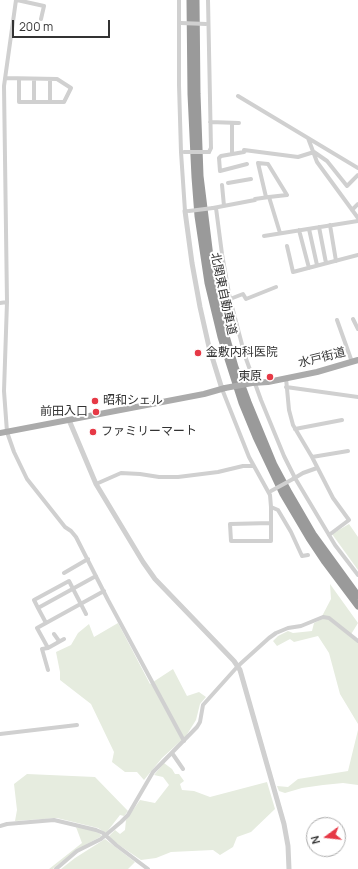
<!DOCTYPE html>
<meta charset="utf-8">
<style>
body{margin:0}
#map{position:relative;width:358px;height:869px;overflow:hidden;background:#fff;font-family:Manrope,sans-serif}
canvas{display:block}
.north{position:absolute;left:306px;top:817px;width:40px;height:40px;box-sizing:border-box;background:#fff;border:1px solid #adadad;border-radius:50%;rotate:255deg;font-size:11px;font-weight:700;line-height:16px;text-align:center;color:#333}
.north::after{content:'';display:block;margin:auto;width:14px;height:18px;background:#e63946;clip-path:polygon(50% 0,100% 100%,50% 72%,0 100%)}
.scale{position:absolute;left:12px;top:20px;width:98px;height:18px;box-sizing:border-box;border:2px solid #333;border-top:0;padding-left:5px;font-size:12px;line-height:14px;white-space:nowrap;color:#333;-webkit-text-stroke:3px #fff;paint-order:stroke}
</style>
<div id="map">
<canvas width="358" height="869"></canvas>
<div class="north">N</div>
<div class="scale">200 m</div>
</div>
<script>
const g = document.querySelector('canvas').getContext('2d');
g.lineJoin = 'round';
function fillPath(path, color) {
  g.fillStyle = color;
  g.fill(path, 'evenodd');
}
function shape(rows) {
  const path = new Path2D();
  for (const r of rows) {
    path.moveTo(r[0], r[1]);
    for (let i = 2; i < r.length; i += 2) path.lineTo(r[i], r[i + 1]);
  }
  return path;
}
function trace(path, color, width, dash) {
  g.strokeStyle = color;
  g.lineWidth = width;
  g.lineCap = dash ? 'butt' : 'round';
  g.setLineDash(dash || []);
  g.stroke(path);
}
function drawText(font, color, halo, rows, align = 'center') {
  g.font = font + ' Manrope,"Noto Sans JP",sans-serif';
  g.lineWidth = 4;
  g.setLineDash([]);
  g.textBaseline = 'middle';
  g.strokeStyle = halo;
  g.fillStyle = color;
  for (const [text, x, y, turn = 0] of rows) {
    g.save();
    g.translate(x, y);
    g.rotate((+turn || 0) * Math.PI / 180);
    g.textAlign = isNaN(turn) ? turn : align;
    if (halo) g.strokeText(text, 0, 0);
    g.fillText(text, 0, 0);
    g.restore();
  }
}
fillPath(shape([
 [349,524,358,537,358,570,332,534],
 [330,584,358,623,350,636,358,643,358,724,340,694,329,653,318,636,294,642,290,639,277,646,273,641,278,636,288,631,293,633,312,631,314,623,320,620,331,599],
 [118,623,150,684,173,669,187,696,199,692,206,697,200,704,196,720,186,736,162,758,144,780,137,772,125,772,112,762,114,752,91,704,60,680,60,672,56,652,71,645,78,633,89,624,94,637],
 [358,730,358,785,343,783,323,785,302,788,285,793,279,791,277,786,288,787,298,779,348,771],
 [164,763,172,769,175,774,179,774,184,781,180,784,182,790,194,791,210,797,267,782,275,809,251,832,237,837,233,847,220,855,213,850,171,852,156,858,141,860,116,843,109,836,115,830,120,834,125,830,126,820,140,800,155,803,169,785,163,777,154,775],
 [27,774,95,777,128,811,124,816,120,815,106,833,98,828,57,818,15,821,17,810,14,784],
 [76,827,95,831,100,834,102,836,76,850,53,869,49,869,82,843],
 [105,839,135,862,128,869,61,869,75,858]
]), '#e6ecdf');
trace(shape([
 [16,0,4,86,7,302,4,391,7,432,14,452,27,479,65,527,71,531,76,537,108,600,184,741],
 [17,0,44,6,41,19],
 [179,0,179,85,181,152,185,211,187,211],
 [208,0,211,148,209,152],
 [5,78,57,79,71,88,64,102,19,102,19,79],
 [34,79,34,102],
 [50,79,50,102],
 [238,96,358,168],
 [210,122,239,123],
 [232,123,232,154],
 [308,138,317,162,358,218],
 [244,150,298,157,314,152,327,161,347,186,358,175],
 [244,152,221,156,219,158,220,171,247,164],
 [228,183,251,179],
 [222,185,224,206],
 [266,197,258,163,268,164,287,195,269,197],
 [255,199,269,197,280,233],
 [213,208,255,200],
 [216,208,222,254,230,299,245,356,261,400,284,456,295,478,335,545,358,575],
 [352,210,358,204],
 [330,225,336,261],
 [319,227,326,263],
 [309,229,317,265],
 [299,230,309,268],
 [264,236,358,221],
 [287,246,293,272,358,255],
 [230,299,243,294,246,299,276,287],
 [0,303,7,302],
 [353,319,358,329],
 [337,320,352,362],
 [286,378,289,410,293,425,312,457,333,498,349,520,329,535],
 [286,387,358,397],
 [222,389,249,457,270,495,271,507,271,541,231,541,230,524,271,523],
 [295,429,342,420],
 [312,457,348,451],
 [293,479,303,473,317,468],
 [96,484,121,473,140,474,159,477,178,477,218,472,243,466,254,466],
 [271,507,278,510,291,532,302,556,308,555],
 [64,573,88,559],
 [38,608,34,600,69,581,86,614],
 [46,623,38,608,96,576],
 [54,634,59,641],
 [48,648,37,628,104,591],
 [48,670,42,649,48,648,64,639],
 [0,734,77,725],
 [172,753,183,769],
 [0,826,7,824,54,820,96,830,103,833,116,845,148,869],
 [56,869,77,851,101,839,121,822,128,815,153,772,197,727,200,722,203,705,238,666,269,638,276,633,288,628,301,626,323,617,329,618,358,641]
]), '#d0d0d0', 4);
trace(shape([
 [185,211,192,263,200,307,209,347,222,389],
 [69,420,96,484,143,562,155,579,234,661,240,670,284,824,288,846,289,869]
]), '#d0d0d0', 5);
trace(shape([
 [252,383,268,382,317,372,358,360],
 [0,433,204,394,225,388]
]), '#ababab', 6);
trace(shape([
 [190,0,191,94,195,177,198,216,208,283,221,337,242,403,256,437,283,494,309,538,325,562,358,606],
 [196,0,197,94,200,176,210,257,214,283,226,336,235,367,248,402,274,465,288,491,313,534,358,596]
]), '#9a9a9a', 7);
trace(shape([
 [181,23,206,24],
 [184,152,209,152],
 [189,211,213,208],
 [271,491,293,479]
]), '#d0d0d0', 4);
trace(shape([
 [225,388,252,383]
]), '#ababab', 6);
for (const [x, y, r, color] of [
 [198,353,4,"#e63946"],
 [270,377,4,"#e63946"],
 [95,401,4,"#e63946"],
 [96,412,4,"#e63946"],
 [93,432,4,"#e63946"]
]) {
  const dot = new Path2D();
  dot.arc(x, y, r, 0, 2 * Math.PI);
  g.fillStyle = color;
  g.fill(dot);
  trace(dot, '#fff', 1.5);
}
drawText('12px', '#333', '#fff', [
 ["北関東自動車道",223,294,78],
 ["水戸街道",322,358,-14]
]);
drawText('12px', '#333', '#fff', [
 ["金敷内科医院",206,353],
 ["東原",262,377,"right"],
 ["昭和シェル",103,401],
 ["前田入口",88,412,"right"],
 ["ファミリーマート",101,432]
], 'left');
</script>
